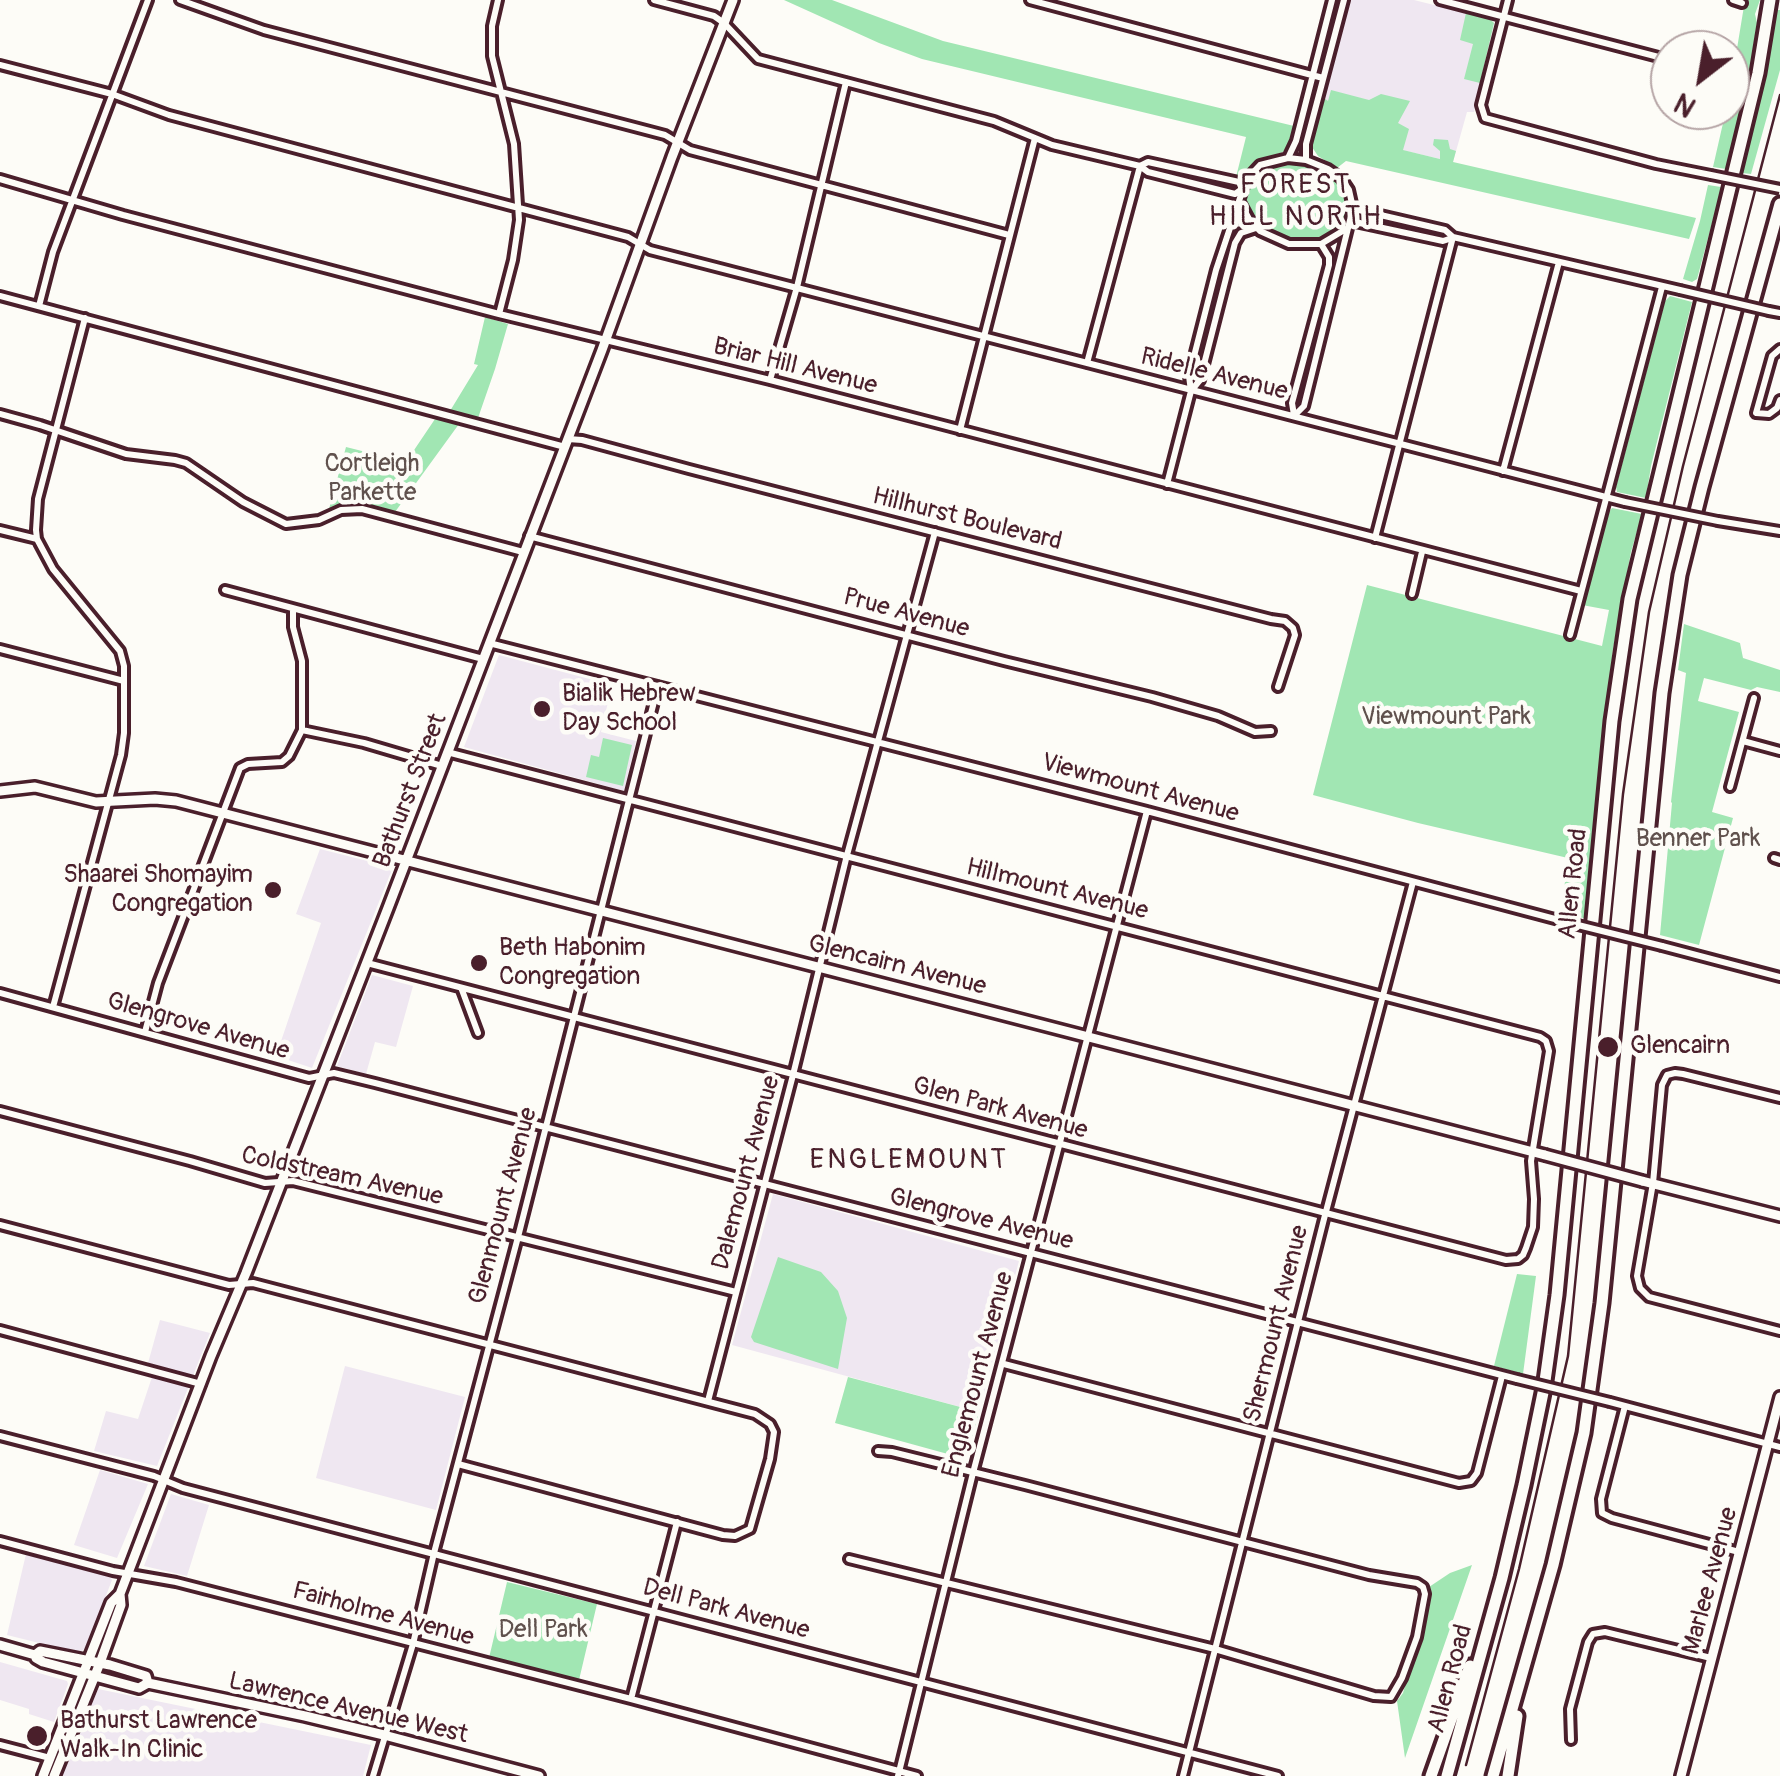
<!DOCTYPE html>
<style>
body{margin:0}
#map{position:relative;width:1780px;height:1776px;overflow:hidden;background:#fdfcf7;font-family:Pangolin,sans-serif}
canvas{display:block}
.north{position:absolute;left:1650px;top:30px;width:100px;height:100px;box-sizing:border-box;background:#fdfcf7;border:2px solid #b5a4a5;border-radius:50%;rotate:211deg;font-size:28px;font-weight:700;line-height:40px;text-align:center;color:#4a1f2b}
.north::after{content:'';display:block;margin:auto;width:35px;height:45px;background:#4a1f2b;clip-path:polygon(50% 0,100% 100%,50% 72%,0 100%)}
</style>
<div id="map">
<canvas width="1780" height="1776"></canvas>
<div class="north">N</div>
</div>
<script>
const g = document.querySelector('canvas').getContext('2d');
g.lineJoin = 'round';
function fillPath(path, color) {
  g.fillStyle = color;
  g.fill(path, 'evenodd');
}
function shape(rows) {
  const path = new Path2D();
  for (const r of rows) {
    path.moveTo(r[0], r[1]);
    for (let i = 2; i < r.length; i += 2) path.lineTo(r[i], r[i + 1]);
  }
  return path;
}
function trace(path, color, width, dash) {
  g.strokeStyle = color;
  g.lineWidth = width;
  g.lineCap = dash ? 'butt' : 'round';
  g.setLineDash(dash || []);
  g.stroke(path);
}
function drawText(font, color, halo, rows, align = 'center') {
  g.font = font + ' Pangolin,sans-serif';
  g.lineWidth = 9;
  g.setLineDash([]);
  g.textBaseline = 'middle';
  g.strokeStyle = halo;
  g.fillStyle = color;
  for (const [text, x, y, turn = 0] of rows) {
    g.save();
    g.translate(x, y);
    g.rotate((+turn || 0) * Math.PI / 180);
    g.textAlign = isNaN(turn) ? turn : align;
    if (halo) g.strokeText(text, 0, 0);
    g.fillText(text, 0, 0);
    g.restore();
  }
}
fillPath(shape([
 [1349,0,1414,0,1490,19,1494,23,1474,112,1467,112,1453,162,1316,130],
 [499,655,612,685,601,732,636,741,624,791,464,747],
 [320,849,387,866,391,872,312,1068,276,1056,321,923,296,914],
 [372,975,413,986,396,1047,375,1042,366,1074,337,1066],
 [773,1194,1019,1261,979,1412,732,1345],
 [160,1320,210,1333,157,1466,94,1451,106,1411,138,1419,156,1365,148,1363],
 [345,1366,465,1397,436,1510,316,1478],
 [100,1470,148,1484,117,1558,74,1545],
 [171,1494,209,1505,187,1576,144,1566],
 [26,1554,110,1576,112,1580,86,1648,79,1653,7,1635],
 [0,1662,67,1681,68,1684,54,1722,29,1714,29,1709,0,1700],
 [98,1689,371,1745,363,1776,61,1776]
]), '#efe7f1');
fillPath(shape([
 [784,0,832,0,943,41,1294,126,1293,132,1289,146,1283,152,1260,160,1236,177,1246,137,922,59,879,43],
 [1745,0,1760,0,1755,14,1757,23,1748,80,1726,169,1713,167,1726,110,1730,110,1730,91],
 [1777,10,1780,10,1780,70,1751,174,1742,173,1771,48],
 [1466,13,1490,19,1494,23,1480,83,1464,79,1473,44,1460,40],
 [1331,90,1369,100,1381,94,1410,101,1398,123,1409,129,1403,150,1440,159,1440,151,1433,145,1434,139,1448,140,1450,149,1456,151,1453,162,1696,218,1689,239,1346,161,1337,168,1318,156,1312,147,1324,98,1328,101],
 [1289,162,1320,169,1340,185,1345,193,1347,210,1343,222,1332,234,1307,242,1287,240,1266,231,1252,217,1246,201,1246,190,1253,177,1269,166],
 [1708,185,1721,187,1721,190,1697,279,1692,282,1683,279,1700,221],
 [1670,296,1692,302,1651,466,1646,498,1617,492,1616,487,1665,301],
 [485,317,508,324,495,369,478,418,450,411,478,365,474,364],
 [435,419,459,424,395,512,352,503,342,504,329,509,346,447,406,462],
 [1612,508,1642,514,1631,552,1613,649,1591,878,1588,891,1588,919,1561,913,1568,858,1418,823,1313,795,1367,585,1602,646,1609,610,1582,605,1607,515],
 [1684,624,1740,643,1743,658,1780,670,1780,692,1757,687,1751,690,1704,678,1698,701,1739,712,1712,812,1733,818,1699,945,1660,935,1672,803,1671,802,1686,673,1678,670],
 [603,738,632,745,623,786,586,777,591,755,599,757],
 [778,1257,821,1272,838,1291,847,1318,838,1369,754,1342,751,1337],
 [1517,1274,1536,1276,1523,1374,1494,1366],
 [848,1377,979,1412,966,1459,835,1423],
 [1472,1565,1405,1758,1397,1701,1403,1693,1429,1599,1426,1589,1450,1573],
 [507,1582,597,1604,579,1680,489,1658]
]), '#a1e6b3');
const street = shape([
 [180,0,264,30,665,135,690,150,1009,235],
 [498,0,492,26,492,56,514,144,519,220,513,260,499,314],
 [654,0,714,16,724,23,758,59,994,121,1052,145,1140,166,1148,172,1235,194,1242,189],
 [1030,0,1323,78],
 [1440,0,1670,60],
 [1508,0,1481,105,1485,118,1656,164,1711,175],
 [1733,0,1742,3],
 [0,65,112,94,169,115,628,237,650,250,1625,502],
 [1288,158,1296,141,1332,0],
 [1306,160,1306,144,1344,0],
 [1140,166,1148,162,1239,182,1242,189],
 [0,179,123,215,499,314,770,380,1581,591],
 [1241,204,1249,219,1260,231,1289,244,1321,244,1346,229],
 [1353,213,1359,210,1445,230,1453,237,1680,290],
 [1352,215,1355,222,1443,241,1452,238],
 [0,296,565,447],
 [39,306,53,252,148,0],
 [1769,311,1780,313],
 [1780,349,1772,356,1756,413,1769,414,1777,408,1780,400],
 [1087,363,1140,166],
 [770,380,797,287,846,82],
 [1191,391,1189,376,1216,270,1246,180,1260,165,1288,158,1306,160,1328,169,1341,178,1349,190,1353,208,1304,406,1294,416],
 [0,414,40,425,126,454,175,460,186,463,243,502,286,524,319,520,341,510,362,509,523,552],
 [1294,415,1292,403,1329,265,1329,257,1321,244],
 [960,430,1035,138],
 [568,439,582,440,689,469,1271,619,1285,621,1293,628,1295,635,1278,687],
 [1503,471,1559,262],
 [1167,484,1191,391,1200,380,1235,243,1241,233,1256,228],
 [1718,521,1780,531],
 [0,530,37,539],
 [529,536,1004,661,1152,697,1218,716,1255,732,1271,731],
 [1375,538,1453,237],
 [225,590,483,659],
 [1412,594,1422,552],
 [1570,635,1662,287],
 [489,643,1147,811,1570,923],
 [0,649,124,681],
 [302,730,364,743,442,766],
 [1743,741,1780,751],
 [1730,787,1754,698],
 [1774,858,1780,860],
 [1662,946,1780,977],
 [367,963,1506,1260,1518,1259,1523,1255,1526,1248,1533,1227,1534,1199,1531,1161,1549,1051,1546,1041,1540,1037,447,752],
 [462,990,478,1033],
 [0,993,309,1078,334,1073,375,1083,1517,1379],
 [53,1007,121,755,124,733,124,666,120,651,53,569,37,539,36,530,38,499,85,318],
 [145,1032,158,983,240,768,248,764,282,762,289,756,302,730,302,661,293,627,293,609],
 [1780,1098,1683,1074,1675,1073,1667,1075,1662,1085,1653,1183,1637,1276,1640,1288,1649,1297,1780,1331],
 [0,1111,190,1161,265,1183,293,1181,736,1292],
 [0,1225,229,1285,253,1283,755,1414,770,1424,774,1432,770,1459,750,1529,735,1536,723,1535,458,1464],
 [0,1330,201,1384],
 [1004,1364,1459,1483,1471,1481,1477,1473,1502,1376],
 [708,1401,793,1075,847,855,935,532],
 [1610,1402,1780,1447],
 [1625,1406,1601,1499,1602,1513,1612,1518,1739,1552],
 [0,1436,154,1476,183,1488,1278,1776],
 [0,1541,113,1571,176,1582,631,1699,917,1776],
 [849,1559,1215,1649,1374,1696,1391,1697,1402,1678,1417,1637,1425,1594,1423,1587,1417,1583,1369,1575,1025,1485,892,1452,878,1451],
 [631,1699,677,1522],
 [1571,1740,1570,1709,1588,1642,1593,1634,1605,1632,1711,1658],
 [0,1745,50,1758],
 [373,1776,413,1644,434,1553,518,1237,658,686],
 [898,1776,973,1473,1147,811],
 [1183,1776,1324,1219,1413,882]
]);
const secondary = shape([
 [0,791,35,787,96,802,155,799,176,801,1545,1155],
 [1642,1181,1780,1216],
 [0,1645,35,1655,40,1651,110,1665,146,1676,148,1683],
 [35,1655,36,1658,43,1662,139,1688,148,1683,305,1716,384,1735,539,1776],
 [43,1776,111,1603,120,1594],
 [54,1776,100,1663,121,1605,120,1594,211,1356,246,1273,388,908,602,350,672,157,733,0],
 [1681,1776,1780,1397]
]);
const highway = shape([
 [1431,1776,1470,1666],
 [1447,1776,1502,1578,1524,1485,1544,1388,1557,1295,1612,721,1630,599,1758,73,1770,0],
 [1493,1776,1553,1565,1584,1433,1602,1303,1662,693,1680,575,1702,487,1780,204],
 [1508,1776,1517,1716]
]);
trace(street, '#4a1f2b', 14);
trace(secondary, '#4a1f2b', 16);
trace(highway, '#4a1f2b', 19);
trace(street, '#fdfcf7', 6);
trace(secondary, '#fdfcf7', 9);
trace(highway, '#fdfcf7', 11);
trace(shape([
 [1466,1765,1519,1569,1568,1356,1623,794,1649,612,1683,466,1780,95]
]), '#4a1f2b', 2.5);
const streetBridge = shape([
 [1711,175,1780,189],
 [1680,290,1769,311],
 [1625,502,1718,521],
 [1570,923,1662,946],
 [1517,1379,1610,1402]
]);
const secondaryBridge = shape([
 [1545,1155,1642,1181]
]);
trace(streetBridge, '#4a1f2b', 14, []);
trace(secondaryBridge, '#4a1f2b', 16, []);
trace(streetBridge, '#fdfcf7', 6);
trace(secondaryBridge, '#fdfcf7', 9);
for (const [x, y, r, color] of [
 [542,709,10,"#4a1f2b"],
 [273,890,10,"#4a1f2b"],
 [479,963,10,"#4a1f2b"],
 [1608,1047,12,"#4a1f2b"],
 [37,1736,12,"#4a1f2b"]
]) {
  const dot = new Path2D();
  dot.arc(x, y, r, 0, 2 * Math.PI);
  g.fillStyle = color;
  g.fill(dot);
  trace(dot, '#fdfcf7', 4);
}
drawText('25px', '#4a1f2b', '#fdfcf7', [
 ["Briar Hill Avenue",795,367,14],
 ["Ridelle Avenue",1214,375,14],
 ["Hillhurst Boulevard",967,520,14],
 ["Prue Avenue",906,614,15],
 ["Viewmount Avenue",1140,789,15],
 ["Bathurst Street",411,791,-69],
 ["Allen Road",1574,884,-84],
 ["Hillmount Avenue",1057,890,14],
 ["Glencairn Avenue",897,966,14],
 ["Glengrove Avenue",198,1027,16],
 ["Glen Park Avenue",1000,1109,15],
 ["Dalemount Avenue",747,1173,-75],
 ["Coldstream Avenue",342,1177,12],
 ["Glenmount Avenue",504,1206,-75],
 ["Glengrove Avenue",981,1220,14],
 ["Shermount Avenue",1277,1324,-76],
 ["Englemount Avenue",979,1375,-75],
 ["Marlee Avenue",1711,1581,-75],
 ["Dell Park Avenue",726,1610,15],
 ["Fairholme Avenue",383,1615,15],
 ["Allen Road",1451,1679,-75],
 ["Lawrence Avenue West",348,1709,13]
]);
drawText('25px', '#60514d', '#fdfcf7', [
 ["Cortleigh",372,465],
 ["Parkette",372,494],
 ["Viewmount Park",1446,718],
 ["Benner Park",1698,840],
 ["Dell Park",543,1631]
]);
drawText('25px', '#4a1f2b', '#fdfcf7', [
 ["Bialik Hebrew",562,695],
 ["Day School",562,724],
 ["Shaarei Shomayim",253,876,"right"],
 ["Congregation",253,905,"right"],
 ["Beth Habonim",499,949],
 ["Congregation",499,978],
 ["Glencairn",1630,1047],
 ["Bathurst Lawrence",60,1722],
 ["Walk-In Clinic",60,1751]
], 'left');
g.letterSpacing = '2.5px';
drawText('28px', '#4a1f2b', '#fdfcf7', [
 ["FOREST",1296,186],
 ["HILL NORTH",1296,218],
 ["ENGLEMOUNT",909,1161]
]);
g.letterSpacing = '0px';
</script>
